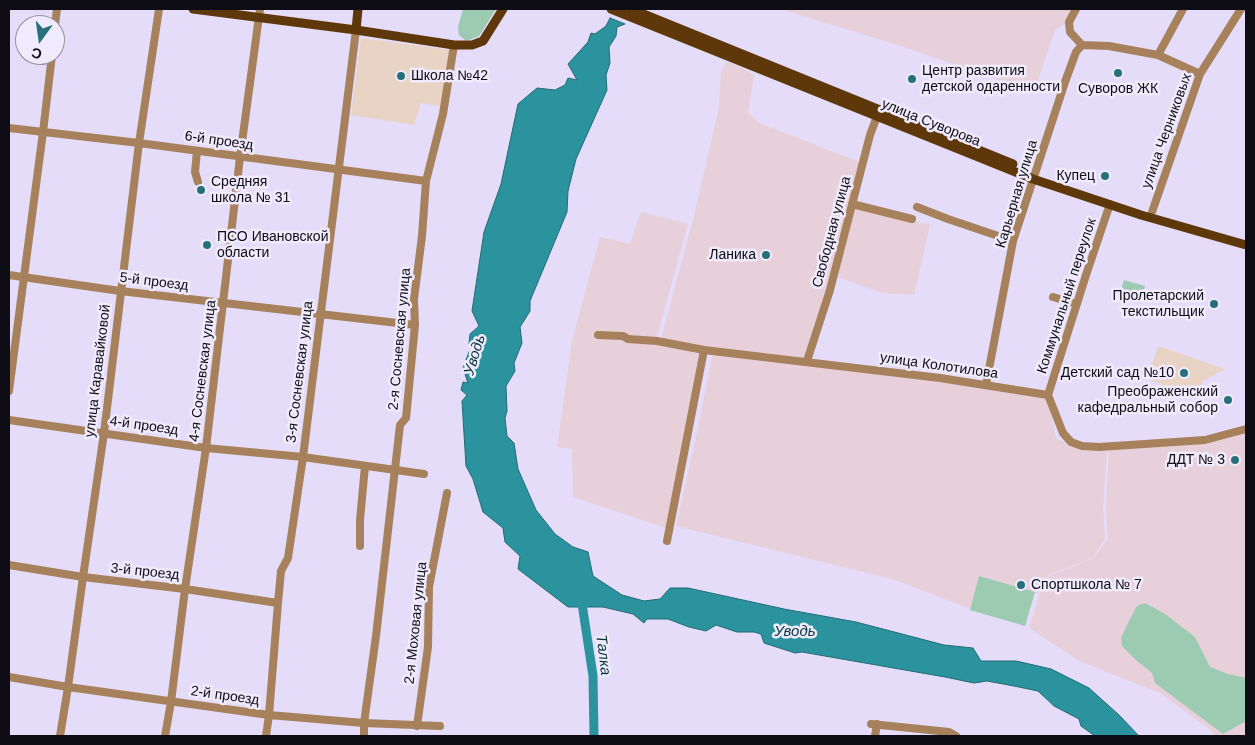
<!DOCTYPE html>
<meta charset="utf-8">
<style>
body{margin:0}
#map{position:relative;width:1255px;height:745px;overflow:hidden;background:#e4dcf8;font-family:Helvetica,sans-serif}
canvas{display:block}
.frame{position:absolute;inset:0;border:10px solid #0e0c15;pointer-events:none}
.north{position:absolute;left:15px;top:15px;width:50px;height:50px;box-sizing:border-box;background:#f0ebfc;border:1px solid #9692a0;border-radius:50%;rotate:194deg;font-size:14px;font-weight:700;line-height:20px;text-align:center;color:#0e0c15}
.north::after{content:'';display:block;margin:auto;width:18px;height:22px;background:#27707a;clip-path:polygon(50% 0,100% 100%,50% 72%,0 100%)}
</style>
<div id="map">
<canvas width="1255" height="745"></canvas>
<div class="frame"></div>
<div class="north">С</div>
</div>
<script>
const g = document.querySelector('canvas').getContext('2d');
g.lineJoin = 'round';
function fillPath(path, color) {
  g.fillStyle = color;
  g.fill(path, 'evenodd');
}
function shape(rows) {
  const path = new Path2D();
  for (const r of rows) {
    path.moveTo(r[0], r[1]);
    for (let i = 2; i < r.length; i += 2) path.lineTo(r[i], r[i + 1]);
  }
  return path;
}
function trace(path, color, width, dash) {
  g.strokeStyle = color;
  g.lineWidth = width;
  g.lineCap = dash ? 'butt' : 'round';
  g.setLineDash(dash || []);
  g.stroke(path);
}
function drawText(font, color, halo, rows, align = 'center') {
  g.font = font + ' Helvetica,sans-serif';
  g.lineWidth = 5;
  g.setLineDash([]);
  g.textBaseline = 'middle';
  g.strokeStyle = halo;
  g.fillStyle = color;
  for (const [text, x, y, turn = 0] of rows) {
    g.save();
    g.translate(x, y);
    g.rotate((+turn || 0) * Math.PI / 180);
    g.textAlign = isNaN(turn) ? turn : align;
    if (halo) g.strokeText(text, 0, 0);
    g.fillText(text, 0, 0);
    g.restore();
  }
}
fillPath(shape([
 [780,9,1075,9,1068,22,1055,30,1037,83,1028,90,901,46],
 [727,62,738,66,754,75,748,113,759,123,849,158,862,162,828,289,805,358,708,347,661,339,694,216,717,116,719,105,721,72],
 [855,207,930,225,914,295,883,293,840,278,838,272],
 [641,212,688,224,656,340,635,342,699,351,672,504,666,528,573,497,572,449,557,447,572,341,600,237,630,244],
 [713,352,1047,395,1056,438,1079,449,1107,448,1103,508,1105,538,1093,558,1048,575,1038,593,1003,594,971,609,892,579,676,526,696,438],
 [1246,431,1246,736,1215,736,1208,728,1160,693,1079,661,1029,628,1040,593,1049,576,1094,558,1108,538,1106,508,1109,447,1205,441]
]), '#e7d0da');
fillPath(shape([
 [361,38,451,50,440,106,421,103,414,125,351,115],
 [1158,346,1193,358,1225,369,1203,381,1200,392,1195,394,1179,390,1176,392,1164,389,1161,383,1152,381,1148,377]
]), '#e8d3c5');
fillPath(shape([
 [463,9,496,9,479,36,466,41,459,35,458,27],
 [1124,280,1145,286,1140,303,1119,297],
 [979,576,1035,592,1025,626,970,610],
 [1145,603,1165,614,1195,637,1210,667,1228,674,1246,678,1246,721,1223,734,1155,683,1152,673,1136,660,1122,646,1121,638,1128,623,1137,606]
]), '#9ccbb2');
const water = shape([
 [610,18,625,24,617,27,616,36,609,47,610,63,606,75,607,90,576,159,568,191,567,212,530,301,530,311,520,327,522,343,514,363,515,371,506,386,507,411,505,418,507,436,514,443,518,469,536,510,555,534,573,547,588,552,593,576,622,595,644,601,660,599,670,588,688,588,784,609,856,622,944,645,973,648,981,661,1016,661,1051,669,1089,688,1119,715,1139,736,1095,736,1081,726,1079,719,1054,706,1038,691,1014,686,987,681,974,683,945,677,802,652,795,653,764,643,761,634,754,632,737,632,716,625,706,631,689,627,668,619,647,619,644,623,633,614,603,607,568,607,518,569,520,556,505,542,503,528,483,512,473,479,466,466,462,401,467,395,461,390,463,382,468,383,463,368,469,352,475,350,469,344,470,334,479,326,472,311,484,232,501,184,518,104,537,88,555,90,565,85,568,78,577,80,568,64,588,42,591,33,595,34,606,26,610,18]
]);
fillPath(water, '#2b939e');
trace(water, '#226a75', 1);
trace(shape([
 [581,597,593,676,594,736]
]), '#2b939e', 9);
trace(shape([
 [1076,9,1069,22,1070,32,1082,45,1109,46,1158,55,1200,74],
 [55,25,57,9],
 [1158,55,1183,9],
 [9,128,139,143,426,181],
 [197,151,195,172,198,182],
 [852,204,912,219],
 [917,207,948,219,1013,241],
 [1152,212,1200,74,1241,9],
 [9,275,120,291,415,325],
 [1053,297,1077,304],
 [598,335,623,336,628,339,657,341,704,350,940,378,1048,395,1063,433,1071,442,1082,446,1099,447,1205,440,1246,429],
 [807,361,830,290,870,135,879,111],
 [986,385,1013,241,1065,82,1076,52,1082,45],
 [9,391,43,132,52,55],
 [1048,395,1086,275,1110,204],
 [9,420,206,448,303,457,424,474],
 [667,541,704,350],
 [360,546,360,520,365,466],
 [9,565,83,577,185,589,278,603],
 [9,677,68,687,269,715,364,723,440,726],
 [871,724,949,732,956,736],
 [417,726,428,647,429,587,447,493],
 [60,736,68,687,83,577,104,433,139,143,159,9],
 [165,736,171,702,185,589,206,448,240,157,260,9],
 [266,736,269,715,278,603,281,571,288,558,303,457,356,30],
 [364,736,364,723,376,636,400,425,406,418,415,325,414,299,422,236,426,181,443,114,454,45],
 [875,736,877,724]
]), '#a6815c', 8);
trace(shape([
 [193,9,356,30,454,45,472,45,483,41,503,9],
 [611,9,1033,179,1141,215,1246,245],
 [631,9,1013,164],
 [356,30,358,9]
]), '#5e380a', 9);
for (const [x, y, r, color] of [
 [1118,73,5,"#27707a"],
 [401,76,5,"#27707a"],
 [912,79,5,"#27707a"],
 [1105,176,5,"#27707a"],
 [201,190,5,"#27707a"],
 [207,245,5,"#27707a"],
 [766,255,5,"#27707a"],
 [1214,304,5,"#27707a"],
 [1184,373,5,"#27707a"],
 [1228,400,5,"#27707a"],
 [1235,460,5,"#27707a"],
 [1021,585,5,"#27707a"]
]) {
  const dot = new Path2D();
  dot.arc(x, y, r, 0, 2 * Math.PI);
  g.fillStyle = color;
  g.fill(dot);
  trace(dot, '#f0ebfc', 2);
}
drawText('14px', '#0e0c15', '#f0ebfc', [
 ["Центр развития",922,71,"left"],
 ["детской одаренности",922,87,"left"],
 ["Школа №42",411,76,"left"],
 ["Суворов ЖК",1118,89,"center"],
 ["Купец",1095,176],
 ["Средняя",211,182,"left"],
 ["школа № 31",211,198,"left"],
 ["ПСО Ивановской",217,237,"left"],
 ["области",217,253,"left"],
 ["Ланика",756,255],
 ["Пролетарский",1204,296],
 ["текстильщик",1204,312],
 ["Детский сад №10",1174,373],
 ["Преображенский",1218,392],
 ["кафедральный собор",1218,408],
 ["ДДТ № 3",1225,460],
 ["Спортшкола № 7",1031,585,"left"]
], 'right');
drawText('14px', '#0e0c15', '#f0ebfc', [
 ["улица Суворова",931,123,22],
 ["улица Черниковых",1167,131,-70],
 ["6-й проезд",219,141,8],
 ["Карьерная улица",1017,194,-73],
 ["Свободная улица",832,232,-75],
 ["5-й проезд",154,282,7],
 ["Коммунальный переулок",1067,296,-72],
 ["2-я Сосневская улица",400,339,-85],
 ["улица Колотилова",939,366,8],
 ["улица Каравайковой",98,371,-83],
 ["4-я Сосневская улица",203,371,-83],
 ["3-я Сосневская улица",300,372,-83],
 ["4-й проезд",144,426,8],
 ["3-й проезд",145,572,6],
 ["2-я Моховая улица",416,623,-84],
 ["2-й проезд",225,696,8]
]);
drawText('italic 15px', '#06363b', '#f0ebfc', [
 ["Уводь",475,355,-73],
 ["Уводь",795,632],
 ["Талка",603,655,83]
]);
</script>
